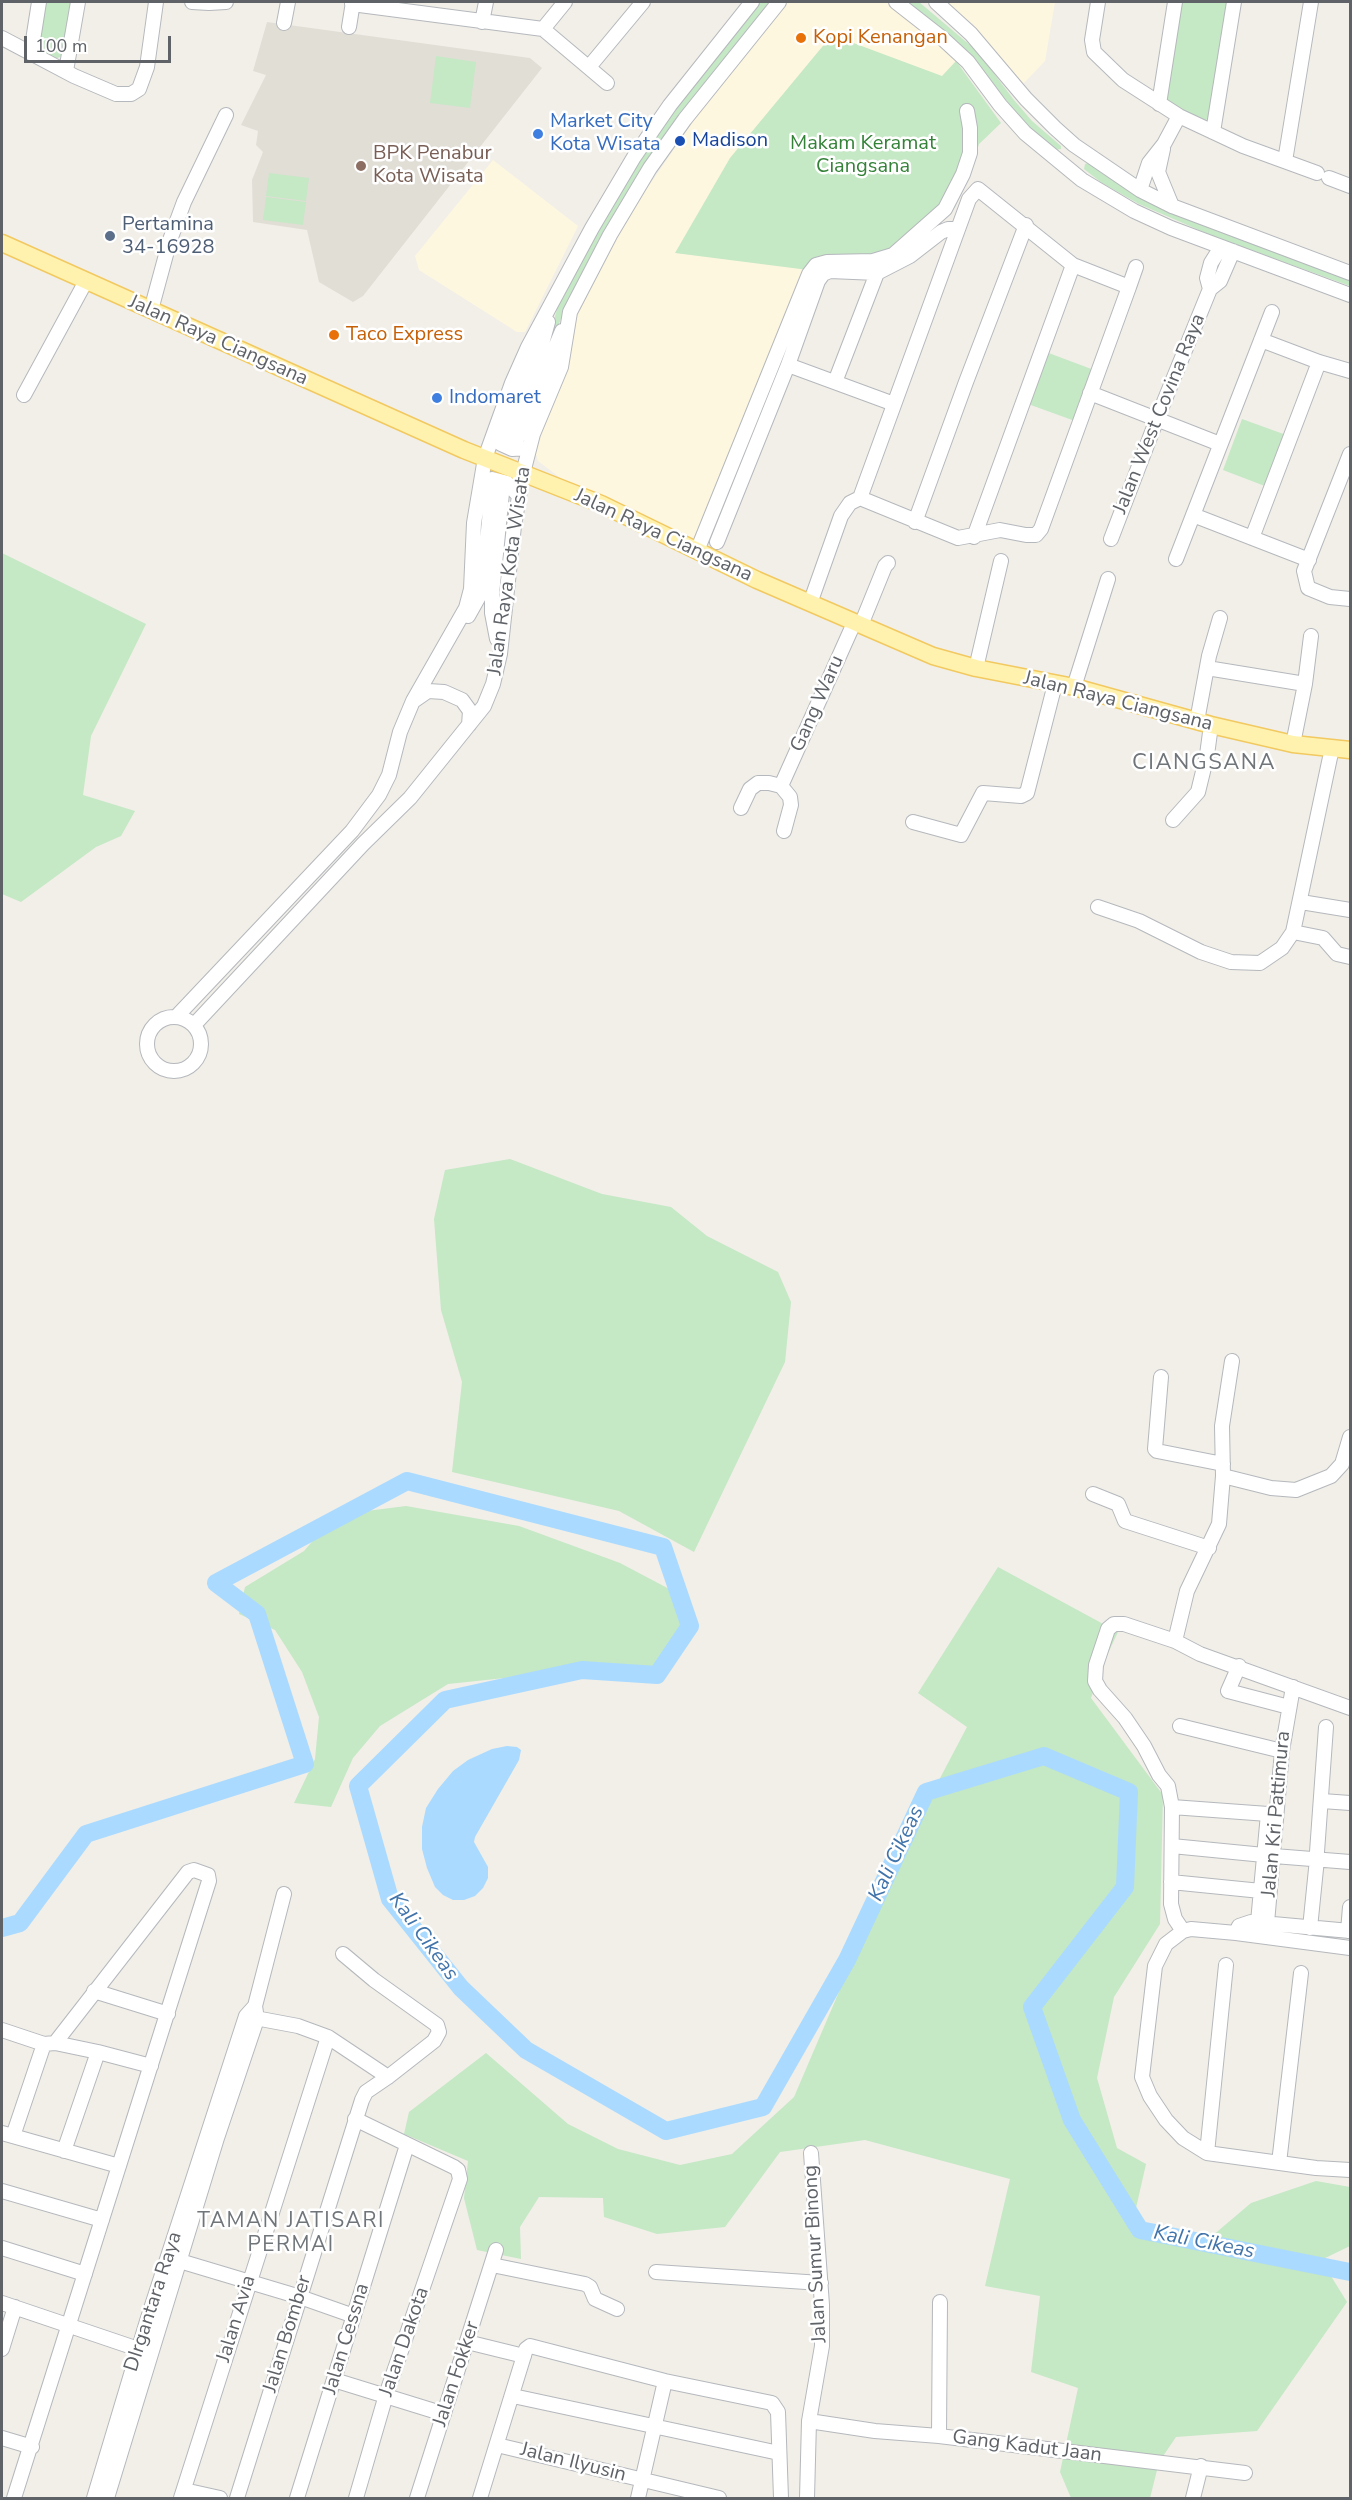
<!DOCTYPE html>
<style>
body{margin:0}
#map{position:relative;width:1352px;height:2500px;overflow:hidden;background:#f1efe8;font-family:"Nunito Sans",sans-serif}
canvas{display:block}
.frame{position:absolute;inset:0;border:3px solid #5f6368;pointer-events:none}
.scale{position:absolute;left:24px;top:36px;width:147px;height:27px;box-sizing:border-box;border:3px solid #5f6368;border-top:0;padding-left:8px;font-size:18px;line-height:21px;white-space:nowrap;color:#5f6368;-webkit-text-stroke:4px #fff;paint-order:stroke}
</style>
<div id="map">
<canvas width="1352" height="2500"></canvas>
<div class="frame"></div>
<div class="scale">100 m</div>
</div>
<script>
const g = document.querySelector('canvas').getContext('2d');
g.lineJoin = 'round';
function fillPath(path, color) {
  g.fillStyle = color;
  g.fill(path, 'evenodd');
}
function shape(rows) {
  const path = new Path2D();
  for (const r of rows) {
    if (r.length === 3) {
      path.moveTo(r[0] + r[2], r[1]);
      path.arc(r[0], r[1], r[2], 0, 2 * Math.PI);
      continue;
    }
    path.moveTo(r[0], r[1]);
    for (let i = 2; i < r.length; i += 2) path.lineTo(r[i], r[i + 1]);
  }
  return path;
}
function trace(path, color, width, dash) {
  g.strokeStyle = color;
  g.lineWidth = width;
  g.lineCap = dash ? 'butt' : 'round';
  g.setLineDash(dash || []);
  g.stroke(path);
}
function drawText(font, color, halo, rows, align = 'center') {
  g.font = font + ' "Nunito Sans",sans-serif';
  g.lineWidth = 5;
  g.setLineDash([]);
  g.textBaseline = 'middle';
  g.strokeStyle = halo;
  g.fillStyle = color;
  for (const [text, x, y, turn = 0] of rows) {
    g.save();
    g.translate(x, y);
    g.rotate((+turn || 0) * Math.PI / 180);
    g.textAlign = isNaN(turn) ? turn : align;
    if (halo) g.strokeText(text, 0, 0);
    g.fillText(text, 0, 0);
    g.restore();
  }
}
fillPath(shape([
 [788,2,886,2,932,37,956,61,942,77,676,253,804,268,697,541,566,482,538,461,535,451,577,315,593,280,641,197,697,116],
 [944,2,1055,2,1045,61,1022,85,973,24],
 [493,160,578,226,525,332,517,332,419,270,415,256]
]), '#fef7e0');
fillPath(shape([
 [267,22,530,58,542,68,363,296,353,302,319,282,307,230,253,222,252,180,263,152,256,145,258,131,241,125,266,75,253,71]
]), '#e1ded6');
fillPath(shape([
 [46,2,71,2,64,52,60,57,55,59,40,53,39,48],
 [759,2,772,2,682,112,608,226,572,293,552,340,549,340,559,301,600,223,674,108],
 [907,2,919,2,977,51,1014,100,1032,121,1061,146,1061,149,1054,150,1026,126,972,56],
 [1182,2,1229,2,1211,117,1201,123,1167,104,1165,96],
 [832,35,942,76,956,61,1001,123,979,144,969,175,955,207,920,245,816,271,675,253,730,158],
 [436,56,476,62,470,108,430,103],
 [1088,163,1106,176,1142,197,1350,279,1350,286,1215,237,1139,204,1102,183,1084,169,1085,164],
 [269,173,309,178,306,201,266,196],
 [266,197,306,202,303,225,263,220],
 [1046,352,1094,370,1075,421,1028,404],
 [1242,419,1289,436,1270,488,1223,470],
 [2,553,146,624,91,736,83,795,135,811,121,836,96,847,21,902,2,894],
 [510,1159,602,1194,671,1207,707,1236,778,1272,791,1302,785,1362,694,1552,619,1511,452,1472,462,1382,441,1310,434,1219,445,1170],
 [406,1506,519,1526,620,1563,673,1591,687,1639,676,1662,641,1672,552,1673,448,1684,380,1726,353,1758,331,1807,294,1803,315,1759,319,1717,302,1672,275,1630,239,1614,245,1587,304,1551,335,1515],
 [998,1567,1118,1632,1103,1664,1091,1698,1163,1795,1160,1924,1114,1997,1097,2078,1117,2148,1146,2164,1131,2230,1198,2248,1251,2203,1316,2181,1350,2187,1350,2246,1321,2260,1347,2302,1257,2431,1176,2437,1159,2462,1150,2498,1071,2498,1060,2472,1078,2388,1031,2372,1040,2296,985,2286,1010,2179,865,2140,780,2152,725,2227,657,2234,604,2217,603,2198,539,2197,520,2227,521,2259,477,2250,464,2198,468,2161,404,2134,409,2112,486,2053,568,2124,618,2149,680,2165,732,2154,794,2097,889,1875,967,1727,918,1693]
]), '#c5e8c5');
fillPath(shape([
 [507,1746,517,1747,521,1750,519,1760,475,1837,474,1842,488,1867,488,1878,483,1888,475,1896,464,1900,453,1900,443,1895,435,1887,427,1868,422,1849,422,1827,426,1808,438,1789,453,1771,468,1760,492,1749]
]), '#aadaff');
trace(shape([
 [2,1928,20,1923,86,1834,305,1764,257,1614,216,1583,407,1481,663,1547,690,1626,657,1675,582,1670,445,1700,358,1786,390,1899,461,1988,526,2050,666,2131,763,2107,847,1960,926,1792,1044,1756,1129,1792,1125,1887,1032,2007,1072,2120,1140,2230,1350,2272]
]), '#aadaff', 18);
trace(shape([
 [492,491,507,436]
]), '#ccccc8', 14, [14, 7]);
const minor = shape([
 [192,2,209,3,226,2],
 [896,2,942,38,968,62,1000,105,1025,133,1082,180,1134,211,1171,228,1350,295],
 [936,2,971,34,1026,99,1055,128,1074,145,1140,190,1172,206,1350,273],
 [1098,2,1092,40,1094,52,1123,80,1179,116,1243,146,1317,173],
 [352,4,543,29,607,83],
 [482,22,486,2],
 [284,23,288,2],
 [349,27,353,2],
 [543,29,565,2],
 [2,38,74,76,116,94,131,94,139,89,147,67,156,2],
 [31,53,39,2],
 [589,67,643,2],
 [66,71,78,2],
 [1159,104,1175,2],
 [1213,132,1234,2],
 [1163,149,1158,172,1172,206],
 [1285,161,1311,2],
 [1329,178,1350,186],
 [1140,190,1149,163,1164,144,1179,116],
 [1129,287,1136,267],
 [1210,289,1207,278,1211,263,1221,247],
 [151,310,170,240,184,202,226,115],
 [1261,340,1319,362,1350,371],
 [835,382,877,273],
 [1090,393,1220,444],
 [24,395,86,281],
 [894,404,788,365,818,281,823,274,830,271,877,273,910,256,941,232,948,229,957,229],
 [495,431,501,444,512,449,529,448],
 [507,436,519,400,540,351,548,322],
 [517,439,562,331],
 [1350,454,1304,571,1308,588,1330,597,1350,599],
 [481,483,492,479,507,483,519,496],
 [1193,515,1309,560],
 [915,522,966,382,1026,225],
 [974,537,1073,265],
 [1252,538,1319,362],
 [1111,539,1157,419,1210,289,1220,281,1233,251],
 [717,542,788,365],
 [697,551,809,274,816,265,827,262,873,261,893,255,945,209,963,174,970,153,970,128,967,111],
 [1176,559,1272,312],
 [813,595,841,516,850,503,860,498,969,199,978,189,1073,265,1129,287,1041,529,1036,535,1026,535,1000,530,958,538,860,498],
 [468,616,482,591,492,491],
 [861,625,885,566,888,563],
 [497,639,492,613,492,594,502,493],
 [976,668,1001,561],
 [1207,668,1305,684,1311,636],
 [1074,687,1108,579],
 [415,700,428,691,444,692,462,700,470,711,469,725],
 [1197,721,1209,656,1220,618],
 [1293,744,1305,684],
 [1332,748,1293,932,1323,938,1337,954,1350,957],
 [781,786,790,797,791,805,784,831],
 [741,808,750,789,758,783,769,783,781,786,854,623],
 [1173,820,1198,792,1207,755,1211,725],
 [913,822,961,835,983,793,1021,796,1027,793,1055,684],
 [1301,902,1350,910],
 [1098,907,1139,921,1201,952,1231,962,1260,963,1282,948,1293,932],
 [177,1016,352,831,379,795,389,775,400,732,413,701,466,608,471,589,474,523,485,458,512,383,528,347,592,228,634,157,670,105,752,2],
 [174,1044,27],
 [194,1025,363,844,410,798,484,706,493,684,500,654,514,526,523,473,533,434,561,367,570,312,610,235,650,168,685,119,779,2],
 [1161,1377,1155,1449,1157,1451,1223,1464],
 [1223,1476,1271,1488,1296,1490,1331,1476,1342,1464,1350,1437],
 [1093,1494,1118,1504,1125,1521,1209,1548],
 [1175,1641,1187,1591,1219,1524,1223,1476,1222,1426,1232,1361],
 [1239,1666,1228,1691,1289,1707],
 [1180,1726,1282,1751],
 [1322,1801,1350,1803],
 [1172,1807,1268,1814,1258,1922],
 [1172,1846,1264,1855],
 [1317,1852,1326,1727],
 [1274,1856,1350,1862],
 [1171,1882,1261,1891],
 [1267,1923,1282,1751,1293,1687],
 [1310,1928,1317,1859],
 [1183,1931,1175,1919,1171,1904,1172,1807,1168,1786,1159,1775,1144,1746,1125,1718,1100,1690,1095,1681,1096,1665,1108,1629,1114,1624,1124,1624,1175,1641,1200,1654,1350,1708],
 [1348,1931,1350,1907],
 [1236,1933,1239,1926,1251,1922,1350,1931],
 [1350,1948,1236,1933,1191,1929,1183,1931,1166,1944,1155,1966,1142,2077,1150,2096,1166,2120,1183,2138,1207,2153,1316,2168,1350,2170],
 [94,1991,168,2014],
 [255,2006,284,1894],
 [250,2017,298,2026,328,2037,388,2077],
 [2,2030,44,2044,55,2043,98,2052,151,2066],
 [355,2119,454,2167,458,2170,460,2179,386,2395,356,2498],
 [2,2133,119,2166],
 [13,2136,44,2044],
 [64,2151,98,2052],
 [1207,2153,1226,1965],
 [1279,2163,1301,1973],
 [2,2191,102,2220],
 [2,2248,85,2274],
 [173,2259,300,2297,354,2316],
 [492,2265,585,2284,590,2287,595,2299,617,2309],
 [656,2272,821,2283],
 [2,2303,147,2352],
 [467,2342,524,2356],
 [2,2349,15,2307],
 [334,2380,444,2414],
 [513,2396,779,2453],
 [809,2421,875,2431,939,2436,1245,2473],
 [939,2436,940,2302],
 [2,2438,32,2447],
 [497,2445,719,2498],
 [184,2490,220,2498],
 [14,2498,209,1881,208,1875,194,1870,188,1872,55,2043],
 [94,2498,147,2321,246,2016,255,2006,257,2019,217,2138,107,2498],
 [181,2498,328,2037],
 [237,2498,362,2100,366,2092,388,2077,434,2041,439,2032,437,2025,374,1980,343,1954],
 [297,2498,407,2145],
 [417,2498,496,2250],
 [480,2498,526,2349,530,2346,665,2381,772,2403,778,2412,781,2498],
 [638,2498,665,2381],
 [807,2498,809,2421,822,2346,822,2305,811,2153],
 [1193,2498,1201,2466]
]);
const major = shape([
 [2,243,464,450,601,504,757,580,933,656,976,668,1074,687,1211,725,1293,744,1350,750]
]);
trace(minor, '#b5b8bc', 16);
trace(major, '#f2c960', 19);
trace(minor, '#fff', 14);
trace(major, '#fff2af', 16);
for (const [x, y, r, color] of [
 [801,38,6,"#e8710a"],
 [538,134,6,"#3f7fe0"],
 [680,141,6,"#1a4fb4"],
 [361,166,6,"#8d6e63"],
 [110,236,6,"#5c6f8a"],
 [334,335,6,"#e8710a"],
 [437,398,6,"#3f7fe0"]
]) {
  const dot = new Path2D();
  dot.arc(x, y, r, 0, 2 * Math.PI);
  g.fillStyle = color;
  g.fill(dot);
  trace(dot, '#fff', 2);
}
drawText('20px', '#c56008', '#fff', [
 ["Kopi Kenangan",813,38],
 ["Taco Express",346,335]
], 'left');
drawText('20px', '#366cbe', '#fff', [
 ["Market City",550,122],
 ["Kota Wisata",550,145],
 ["Indomaret",449,398]
], 'left');
drawText('20px', '#164399', '#fff', [
 ["Madison",692,141]
], 'left');
drawText('20px', '#348238', '#fff', [
 ["Makam Keramat",863,144],
 ["Ciangsana",863,167]
]);
drawText('20px', '#785e54', '#fff', [
 ["BPK Penabur",373,154],
 ["Kota Wisata",373,177]
], 'left');
drawText('20px', '#4e5e75', '#fff', [
 ["Pertamina",122,225],
 ["34-16928",122,248]
], 'left');
drawText('20px', '#5f6368', '#fff', [
 ["Jalan Raya Ciangsana",218,341,24],
 ["Jalan West Covina Raya",1160,414,-68],
 ["Jalan Raya Ciangsana",663,536,25],
 ["Jalan Raya Kota Wisata",510,571,-82],
 ["Jalan Raya Ciangsana",1118,702,14],
 ["Gang Waru",818,704,-66],
 ["Jalan Kri Pattimura",1277,1814,-85],
 ["Jalan Sumur Binong",816,2254,-93],
 ["DIrgantara Raya",154,2302,-72],
 ["Jalan Avia",237,2319,-73],
 ["Jalan Bomber",288,2334,-73],
 ["Jalan Cessna",347,2339,-73],
 ["Jalan Dakota",405,2342,-71],
 ["Jalan Fokker",457,2374,-72],
 ["Gang Kadut Jaan",1027,2447,7],
 ["Jalan Ilyusin",573,2463,14]
]);
drawText('italic 21px', '#4174aa', '#fff', [
 ["Kali Cikeas",897,1854,-65],
 ["Kali Cikeas",423,1937,54],
 ["Kali Cikeas",1204,2243,11]
]);
g.letterSpacing = '1.5px';
drawText('21px', '#70757a', '#fff', [
 ["TAMAN JATISARI",291,2222],
 ["PERMAI",291,2246]
]);
g.letterSpacing = '0px';
g.letterSpacing = '1.5px';
drawText('22px', '#70757a', '#fff', [
 ["CIANGSANA",1204,764]
]);
g.letterSpacing = '0px';
</script>
